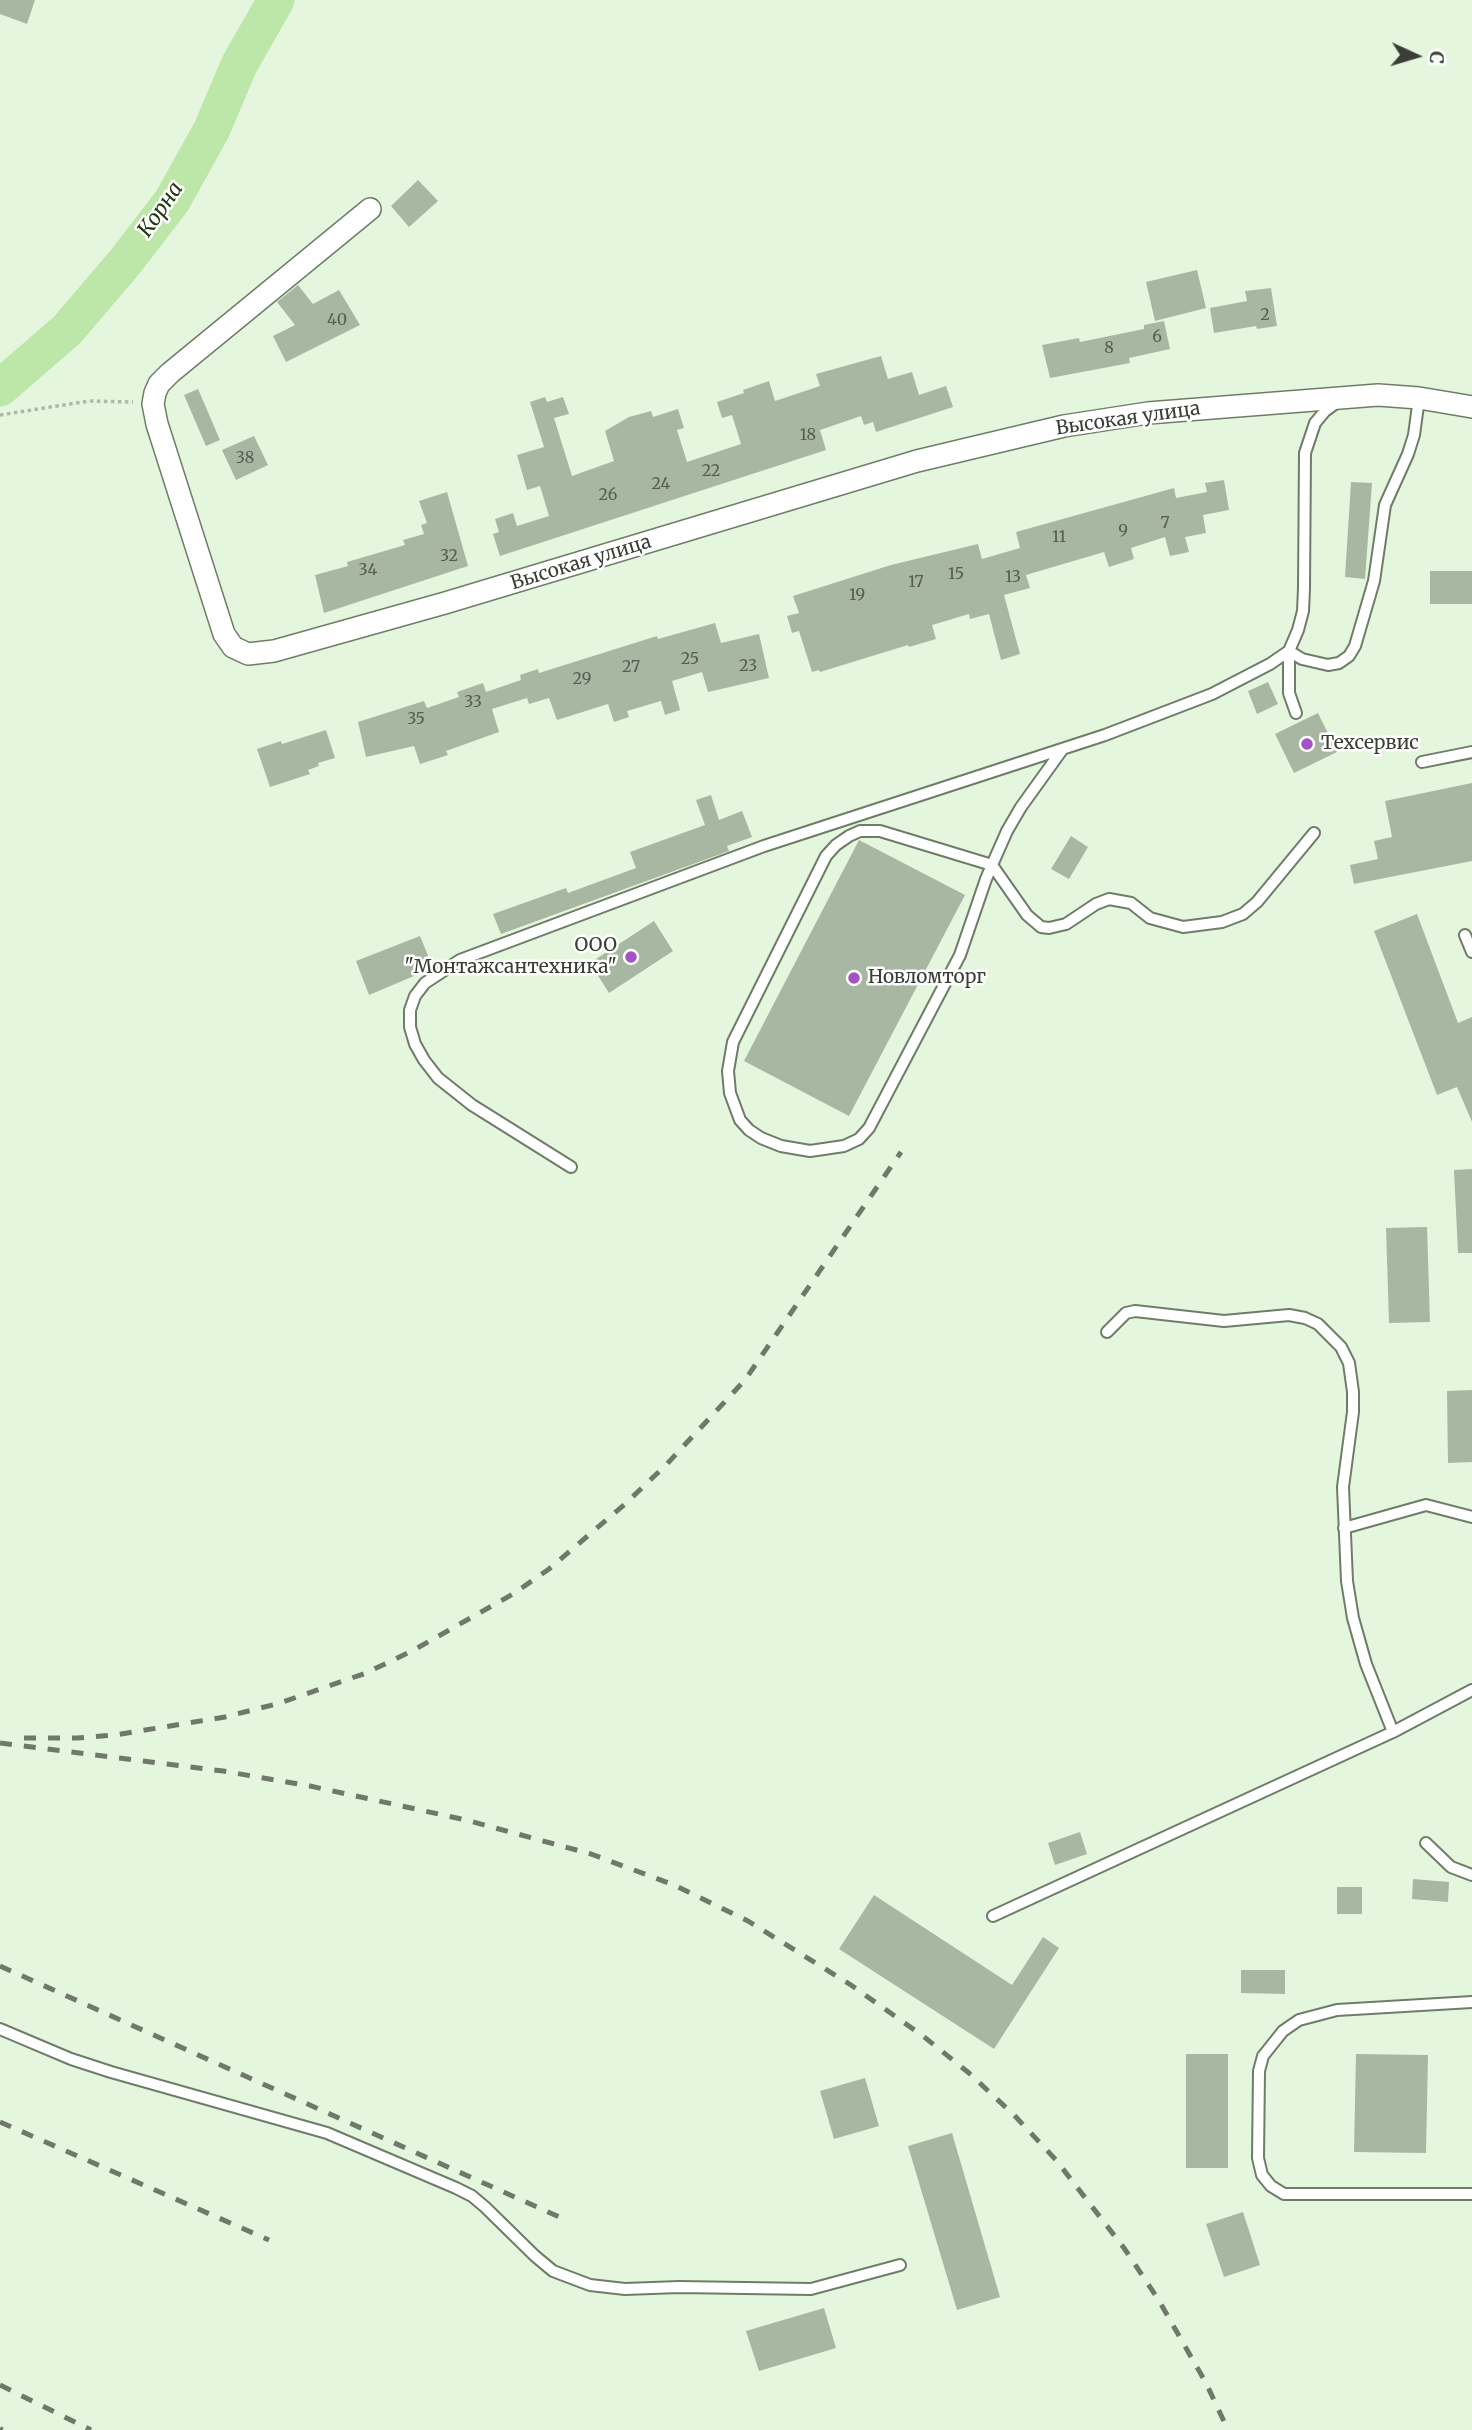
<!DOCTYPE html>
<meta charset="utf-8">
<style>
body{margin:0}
#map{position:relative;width:1472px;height:2430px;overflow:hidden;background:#e5f6de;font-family:Merriweather,serif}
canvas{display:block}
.north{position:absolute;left:1381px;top:21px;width:70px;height:70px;-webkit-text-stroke:5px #fff;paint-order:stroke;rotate:94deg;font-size:19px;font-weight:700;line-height:28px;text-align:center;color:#393f36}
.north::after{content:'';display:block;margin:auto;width:24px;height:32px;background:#393f36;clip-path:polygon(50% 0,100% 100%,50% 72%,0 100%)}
</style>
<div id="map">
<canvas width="1472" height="2430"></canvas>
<div class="north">С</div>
</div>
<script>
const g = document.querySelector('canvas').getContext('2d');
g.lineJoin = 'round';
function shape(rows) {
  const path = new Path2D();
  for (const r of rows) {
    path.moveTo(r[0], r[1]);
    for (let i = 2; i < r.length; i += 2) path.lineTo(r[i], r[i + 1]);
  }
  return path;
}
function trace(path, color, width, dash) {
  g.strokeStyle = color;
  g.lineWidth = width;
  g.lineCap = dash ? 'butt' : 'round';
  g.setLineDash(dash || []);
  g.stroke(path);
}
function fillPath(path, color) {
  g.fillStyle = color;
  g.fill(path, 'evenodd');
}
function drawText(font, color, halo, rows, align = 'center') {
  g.font = font + ' Merriweather,serif';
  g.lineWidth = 5;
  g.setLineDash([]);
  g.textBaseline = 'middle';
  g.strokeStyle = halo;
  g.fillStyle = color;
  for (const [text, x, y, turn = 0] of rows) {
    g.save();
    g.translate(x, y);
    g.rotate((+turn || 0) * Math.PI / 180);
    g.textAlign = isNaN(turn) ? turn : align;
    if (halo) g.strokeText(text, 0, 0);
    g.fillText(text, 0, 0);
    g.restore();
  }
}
trace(shape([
 [0,388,67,330,125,262,172,201,212,129,239,65,276,0]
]), '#bde6a9', 37);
fillPath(shape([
 [0,0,35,0,27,24,0,14],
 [418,180,438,201,409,227,391,206],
 [1197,270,1206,308,1155,321,1146,282],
 [298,285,313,304,339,290,360,325,286,362,273,336,295,325,277,302],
 [1271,288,1277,326,1257,329,1256,326,1214,333,1210,308,1247,301,1245,291],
 [1164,321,1170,349,1129,358,1130,363,1050,378,1042,345,1079,338,1080,342,1144,329,1144,325],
 [881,356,888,379,912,372,919,395,946,386,953,407,876,432,873,422,864,425,861,416,820,430,826,450,500,556,493,534,499,532,495,519,513,513,517,526,549,516,540,486,527,490,517,455,544,447,530,402,545,397,547,402,563,397,569,414,554,418,572,476,614,461,605,431,629,417,651,411,653,417,678,409,684,428,677,430,687,462,741,444,732,415,722,418,717,402,744,393,743,390,769,381,775,401,820,386,816,374],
 [198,389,220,440,206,446,184,395],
 [254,436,268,465,236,480,222,450],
 [1224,480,1229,510,1203,515,1206,533,1185,537,1189,552,1170,556,1165,537,1131,548,1134,559,1109,567,1104,552,1026,575,1030,588,1004,595,1020,654,1001,660,989,614,970,619,969,614,932,625,936,639,909,647,908,645,820,672,819,670,812,672,799,631,792,633,787,616,799,613,793,596,891,565,978,544,982,559,1020,548,1016,532,1174,488,1176,498,1207,492,1205,483],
 [1351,482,1372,483,1365,579,1345,577],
 [447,492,468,566,324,613,315,575,348,566,347,562,405,545,403,540,424,534,421,525,427,523,419,501],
 [1430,571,1472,571,1472,604,1430,604],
 [715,623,721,643,759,634,769,678,708,692,702,672,672,681,680,710,665,715,661,701,627,711,629,717,614,722,608,704,557,720,549,698,529,704,527,698,492,709,499,732,446,751,448,755,420,764,414,746,366,757,358,722,424,701,427,708,459,697,457,692,483,683,486,692,521,680,520,675,538,669,539,673,657,636,658,639],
 [1268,682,1278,704,1257,714,1248,691],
 [1318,713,1337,752,1294,773,1275,734],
 [326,730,335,758,318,763,319,766,308,770,310,774,270,787,257,749,281,741,282,744],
 [1472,783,1472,861,1354,884,1350,865,1378,859,1374,841,1392,837,1385,801],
 [711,795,719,820,742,811,752,837,727,846,729,851,501,934,493,914,566,888,568,893,636,868,630,852,705,825,696,800],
 [1071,836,1088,847,1069,879,1051,869],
 [859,840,965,895,849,1116,744,1061],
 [1417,914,1458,1023,1472,1017,1472,1122,1457,1087,1437,1095,1374,931],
 [654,921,673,951,609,993,590,963],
 [420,936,433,968,369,995,356,961],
 [1472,1169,1472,1253,1458,1253,1454,1170],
 [1427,1227,1430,1322,1389,1323,1386,1228],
 [1472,1390,1472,1462,1448,1463,1447,1391],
 [1080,1832,1087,1854,1055,1865,1048,1843],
 [1413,1879,1449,1882,1448,1902,1412,1899],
 [1337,1887,1362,1887,1362,1914,1337,1914],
 [874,1895,1012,1985,1043,1937,1059,1948,994,2049,839,1949],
 [1241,1970,1285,1970,1285,1994,1241,1993],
 [1186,2054,1228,2054,1228,2168,1186,2168],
 [1356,2054,1428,2055,1426,2153,1354,2152],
 [865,2078,879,2126,834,2139,820,2091],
 [952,2133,1000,2297,957,2310,908,2146],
 [1243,2212,1260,2265,1224,2277,1206,2224],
 [824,2308,836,2348,759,2371,746,2331]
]), '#a8b7a1');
const service = shape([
 [1296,713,1289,693,1289,651,1302,659,1328,665,1339,663,1349,656,1355,646,1374,581,1385,505,1408,454,1414,435,1419,398],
 [1062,750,1021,807,1007,831,992,865,986,879,960,955,869,1128,859,1139,844,1146,810,1151,781,1146,761,1138,749,1130,740,1120,730,1093,728,1071,733,1042,826,856,836,845,849,836,860,831,880,831,992,865,1027,915,1041,927,1049,928,1066,924,1096,904,1109,899,1131,903,1150,918,1183,927,1222,922,1243,914,1257,902,1314,833],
 [1422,762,1472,752],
 [1465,935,1472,952],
 [571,1167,472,1105,438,1078,424,1060,415,1044,410,1027,410,1010,415,996,425,983,460,960,764,846,1105,735,1212,694,1270,664,1289,651,1298,630,1303,611,1304,588,1305,453,1315,423,1325,411,1336,403],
 [1107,1332,1126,1313,1135,1311,1224,1321,1289,1315,1305,1318,1318,1324,1341,1347,1349,1363,1353,1392,1353,1412,1343,1487,1347,1581,1353,1618,1366,1664,1393,1732],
 [1344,1528,1426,1505,1472,1517],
 [1426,1843,1451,1867,1472,1875],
 [993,1916,1393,1732,1472,1690],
 [1472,2002,1337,2010,1299,2020,1283,2031,1263,2056,1259,2071,1258,2158,1262,2175,1271,2186,1284,2194,1472,2194],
 [0,2029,71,2059,111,2072,327,2133,456,2188,472,2196,485,2207,535,2256,553,2271,590,2285,625,2289,679,2287,811,2289,900,2265]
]);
const minor = shape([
 [370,209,170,373,159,384,155,393,153,404,157,424,224,634,233,647,248,654,274,651,445,603,917,461,1064,426,1148,413,1378,395,1419,398,1472,407]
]);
trace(service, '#6e7d68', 14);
trace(minor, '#6e7d68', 24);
trace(shape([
 [0,415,89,401,133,402]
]), '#acb9a6', 3.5, [3.5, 3.5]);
trace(service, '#fff', 10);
trace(minor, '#fff', 21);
trace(shape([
 [24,1738,77,1738,115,1735,225,1717,280,1703,366,1673,412,1651,513,1594,549,1569,625,1504,666,1465,745,1380,901,1152],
 [0,1743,223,1771,310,1786,466,1820,591,1854,674,1885,748,1921,851,1985,923,2036,969,2073,1014,2115,1056,2160,1124,2248,1158,2299,1206,2383,1228,2430],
 [0,1966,566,2220],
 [0,2122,269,2240],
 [0,2385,91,2430],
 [0,2428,2,2430]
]), '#6f786b', 5, [12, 12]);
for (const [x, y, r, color] of [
 [1307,744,7,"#a453c4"],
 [631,957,7,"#a453c4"],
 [854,978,7,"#a453c4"]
]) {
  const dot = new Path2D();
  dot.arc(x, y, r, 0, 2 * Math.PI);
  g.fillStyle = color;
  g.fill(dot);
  trace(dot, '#fff', 2.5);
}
drawText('16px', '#555d51', null, [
 ["2",1265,315],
 ["40",337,320],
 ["6",1157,337],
 ["8",1109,348],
 ["18",808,435],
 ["38",245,458],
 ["22",711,471],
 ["24",661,484],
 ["26",608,495],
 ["7",1165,523],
 ["9",1123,531],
 ["11",1059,537],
 ["32",449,556],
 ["34",368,570],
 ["15",956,574],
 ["13",1013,577],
 ["17",916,582],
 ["19",857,595],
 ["25",690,659],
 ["23",748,666],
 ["27",631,667],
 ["29",582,679],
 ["33",473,702],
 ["35",416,719]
]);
drawText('19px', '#393f36', '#fff', [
 ["Высокая улица",1128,419,-8],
 ["Высокая улица",581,563,-17]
]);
drawText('19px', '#393f36', '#fff', [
 ["Техсервис",1321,744],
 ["ООО",617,946,"right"],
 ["\"Монтажсантехника\"",617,968,"right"],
 ["Новломторг",868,978]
], 'left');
drawText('italic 21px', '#1d360d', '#fff', [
 ["Корна",161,210,-55]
]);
</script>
